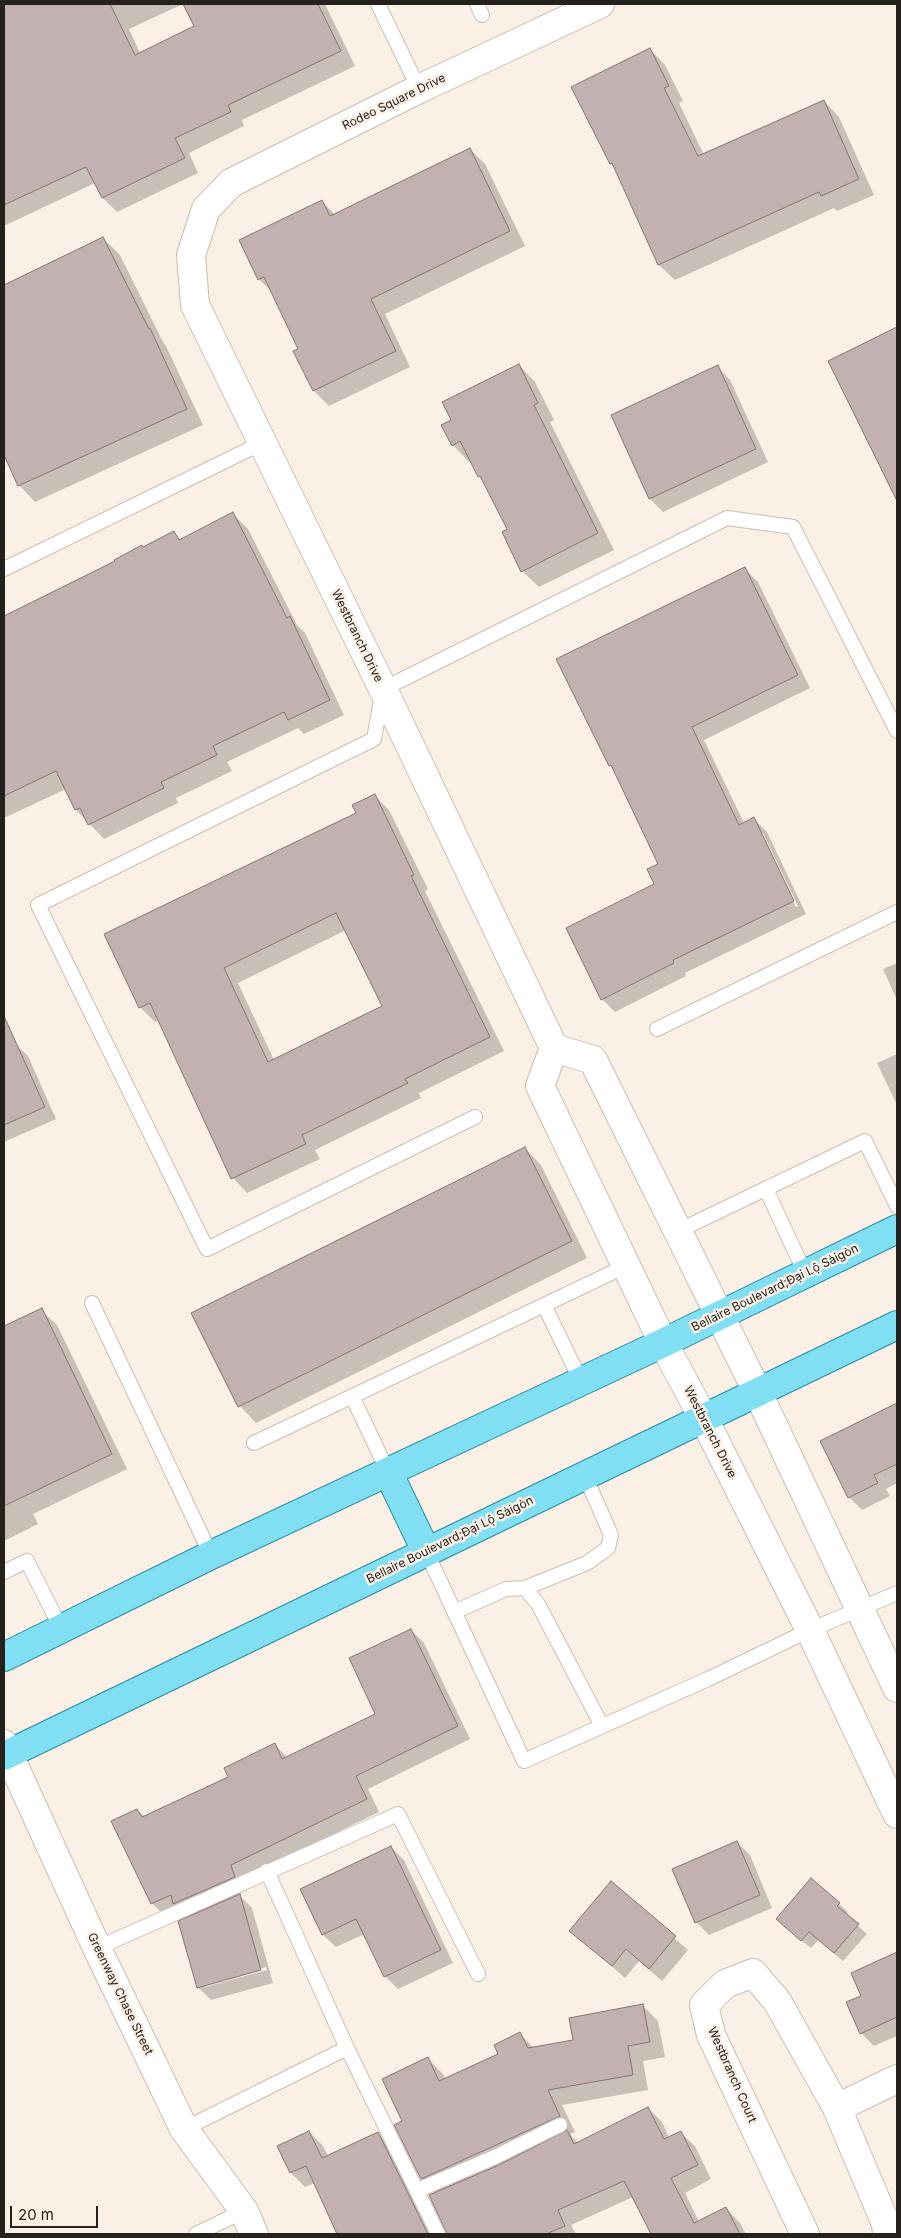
<!DOCTYPE html>
<meta charset="utf-8">
<style>
body{margin:0}
#map{position:relative;width:901px;height:2238px;overflow:hidden;background:#fbf0e5;font-family:Inter,sans-serif}
canvas{display:block}
.frame{position:absolute;inset:0;border:5px solid #25211d;pointer-events:none}
.scale{position:absolute;left:10px;top:2206px;width:88px;height:22px;box-sizing:border-box;border:2px solid #25211d;border-top:0;padding-left:6px;font-size:15px;line-height:18px;white-space:nowrap;color:#25211d;-webkit-text-stroke:4px #fbf0e5;paint-order:stroke}
</style>
<div id="map">
<canvas width="901" height="2238"></canvas>
<div class="frame"></div>
<div class="scale">20 m</div>
</div>
<script>
const g = document.querySelector('canvas').getContext('2d');
g.lineJoin = 'round';
function fillPath(path, color) {
  g.fillStyle = color;
  g.fill(path, 'evenodd');
}
function shape(rows) {
  const path = new Path2D();
  for (const r of rows) {
    path.moveTo(r[0], r[1]);
    for (let i = 2; i < r.length; i += 2) path.lineTo(r[i], r[i + 1]);
  }
  return path;
}
function trace(path, color, width, dash) {
  g.strokeStyle = color;
  g.lineWidth = width;
  g.lineCap = dash ? 'butt' : 'round';
  g.setLineDash(dash || []);
  g.stroke(path);
}
function drawText(font, color, halo, rows, align = 'center') {
  g.font = font + ' Inter,sans-serif';
  g.lineWidth = 5;
  g.setLineDash([]);
  g.textBaseline = 'middle';
  g.strokeStyle = halo;
  g.fillStyle = color;
  for (const [text, x, y, turn = 0] of rows) {
    g.save();
    g.translate(x, y);
    g.rotate((+turn || 0) * Math.PI / 180);
    g.textAlign = isNaN(turn) ? turn : align;
    if (halo) g.strokeText(text, 0, 0);
    g.fillText(text, 0, 0);
    g.restore();
  }
}
fillPath(shape([
 [4,4,183,4,129,29,140,53,196,27,185,4,325,4,355,66,242,120,244,126,189,153,198,173,117,212,103,198,95,183,4,226],
 [650,49,665,65,683,101,679,103,704,155,824,101,839,117,874,195,837,211,834,208,675,280,659,265,616,169,611,164,573,88],
 [470,149,485,164,525,246,385,314,410,367,329,406,314,391,300,350,273,293,259,279,241,240,322,201,335,215],
 [103,238,120,255,163,342,166,346,203,425,35,502,19,485,4,452,4,287],
 [897,329,897,498,830,362],
 [519,365,535,382,554,420,550,422,614,550,539,587,522,571,508,530,484,481,479,476,471,461,469,462,453,445,452,420],
 [718,367,730,380,768,462,663,512,650,499,612,416],
 [233,514,248,529,297,625,305,633,344,715,304,734,298,728,227,762,232,771,176,798,178,803,104,839,76,810,66,789,4,818,4,617,174,533,181,540],
 [745,569,758,582,810,688,704,740,744,823,754,819,767,832,806,914,685,973,686,976,615,1012,602,999,656,884,660,864,615,771,610,765],
 [760,833,763,833,798,906,796,907],
 [375,796,389,810,428,889,425,891,504,1051,419,1093,421,1098,315,1150,320,1159,247,1193,233,1178,159,1020,155,1022,140,1007,358,814],
 [346,930,384,1006,274,1060,238,983],
 [897,963,897,1000,883,969],
 [15,1044,28,1056,56,1119,4,1142,4,1049],
 [897,1054,897,1105,877,1063],
 [525,1148,541,1165,587,1258,256,1423,240,1406,193,1313],
 [41,1310,57,1325,127,1469,33,1514,38,1524,4,1541,4,1328],
 [897,1404,897,1483,886,1489,890,1496,862,1510,849,1497,822,1441],
 [411,1630,424,1643,470,1739,368,1789,379,1812,243,1878,247,1890,238,1894,252,1908,273,1983,211,2000,198,1987,189,1918,180,1909,165,1916,152,1903,137,1810,145,1817,230,1778,275,1745,288,1758,377,1715],
 [266,1967,267,1970,205,1987,205,1984],
 [737,1842,750,1855,772,1908,709,1935,696,1922],
 [391,1847,404,1860,453,1963,398,1989,385,1976,365,1934,336,1947,323,1935,302,1889],
 [611,1883,688,1950,662,1981,639,1961,625,1978,571,1930],
 [839,1904,848,1912,846,1915,867,1934,843,1961,818,1940,811,1948,786,1928],
 [897,1954,897,2036,874,2046,861,2033,863,1996,853,1974],
 [643,2006,658,2021,665,2057,643,2061,648,2090,562,2105,575,2132,570,2134,578,2143,648,2108,662,2122,669,2138,680,2132,695,2146,711,2179,685,2193,699,2222,726,2208,740,2223,746,2234,652,2234,633,2197,571,2225,576,2234,448,2234,430,2196,436,2193,422,2178,404,2122,428,2059,443,2074,446,2080,499,2054,520,2034,534,2048,574,2041],
 [309,2132,323,2146,328,2156,378,2133,392,2148,435,2234,338,2234,315,2183,305,2187,291,2173,279,2146]
]), '#0003');
const building = shape([
 [4,4,110,4,135,55,194,26,183,4,318,4,341,51,228,105,231,112,175,138,185,158,102,198,86,167,4,205,4,4],
 [650,48,669,86,664,88,698,156,824,100,859,179,821,196,819,192,658,265,612,163,610,164,571,87,650,48],
 [470,148,510,231,371,299,396,351,313,391,293,351,298,349,264,277,258,280,239,240,322,200,330,216,470,148],
 [103,237,149,329,150,328,187,409,18,486,4,455,4,285,103,237],
 [897,327,897,501,828,361,897,327],
 [519,364,538,403,534,405,598,533,521,572,502,532,507,529,480,476,478,477,460,441,452,446,441,425,451,420,442,402,519,364],
 [718,365,756,449,649,499,611,415,718,365],
 [233,512,287,618,290,616,330,700,288,720,284,712,213,746,217,755,161,782,164,788,88,825,80,808,75,810,56,771,4,796,4,616,115,561,114,560,142,545,143,547,174,531,179,540,233,512],
 [745,567,798,675,692,727,739,825,754,817,794,901,673,960,674,963,601,1000,566,928,654,884,647,869,658,864,611,765,609,766,556,659,745,567],
 [375,794,414,875,411,876,490,1037,405,1079,408,1083,302,1135,306,1144,231,1179,150,1003,139,1008,104,934,356,813,352,805,375,794],
 [336,913,382,1006,268,1062,224,968,336,913],
 [4,1016,45,1107,4,1125,4,1016],
 [525,1147,572,1241,238,1407,191,1313,525,1147],
 [42,1308,112,1454,4,1506,4,1326,42,1308],
 [897,1403,897,1464,874,1475,878,1483,848,1498,820,1441,897,1403],
 [411,1629,458,1726,356,1776,367,1799,231,1865,235,1877,173,1904,171,1895,151,1904,111,1821,137,1809,142,1817,228,1777,224,1768,275,1743,282,1759,375,1714,349,1658,411,1629],
 [737,1841,760,1895,695,1923,672,1869,737,1841],
 [391,1846,441,1950,384,1977,356,1919,322,1935,300,1889,391,1846],
 [811,1878,840,1903,837,1906,859,1924,834,1953,809,1932,801,1941,776,1919,811,1878],
 [611,1881,676,1936,649,1969,626,1949,612,1966,569,1931,611,1881],
 [240,1894,261,1970,197,1988,178,1921,240,1894],
 [897,1952,897,2017,860,2034,846,2002,861,1996,851,1973,897,1952],
 [643,2004,650,2042,628,2046,633,2075,548,2090,560,2116,421,2179,394,2125,402,2121,382,2079,428,2057,439,2081,498,2054,494,2045,520,2032,528,2048,573,2040,569,2018,643,2004],
 [648,2107,664,2139,681,2131,698,2165,671,2178,694,2223,726,2207,740,2234,651,2234,624,2181,558,2210,565,2226,546,2234,447,2234,429,2195,499,2165,567,2130,574,2144,648,2107],
 [309,2131,322,2158,378,2132,428,2234,337,2234,306,2166,290,2173,277,2146,309,2131]
]);
fillPath(building, '#c2b1b0');
trace(building, '#847574', 1);
const lane = shape([
 [378,4,419,89],
 [477,4,482,15],
 [4,569,262,443],
 [657,1029,897,912],
 [475,1117,207,1249,38,905,374,739,383,689,727,518,793,527,897,731],
 [766,1189,805,1273],
 [678,1231,865,1141,897,1206],
 [92,1303,211,1555],
 [544,1305,581,1381],
 [352,1396,388,1472],
 [254,1443,626,1266],
 [426,1551,524,1761,708,1679,810,1630,897,1593],
 [4,1572,27,1561,61,1628],
 [525,1588,587,1563,608,1548,611,1535,585,1476],
 [454,1612,506,1589,525,1588,538,1604,602,1726],
 [267,1871,347,2048,438,2234],
 [97,1948,398,1814,478,1974],
 [184,2129,347,2048],
 [418,2190,495,2157,560,2125],
 [196,2234,244,2211]
]);
const street = shape([
 [600,4,419,89,231,183,206,209,191,255,195,305,383,689,554,1048,540,1086,663,1343,704,1419,810,1630,897,1814],
 [554,1048,593,1060,758,1393,897,1688],
 [4,1744,97,1948,184,2129,244,2211,254,2234],
 [837,2108,897,2079],
 [805,2234,711,2035,704,2005,725,1984,753,1973,777,2001,837,2108,886,2224,887,2234]
]);
const primary = shape([
 [388,1472,426,1551],
 [4,1657,211,1555,663,1343,897,1229],
 [4,1756,897,1325]
]);
trace(lane, '#c9bfb4', 16);
trace(street, '#c9bfb4', 30);
trace(primary, '#298ea2', 30);
trace(lane, '#fff', 14);
trace(street, '#fff', 28);
trace(primary, '#80dff2', 28);
drawText('12px', '#25211d', '#fbf0e5', [
 ["Rodeo Square Drive",394,102,-26],
 ["Westbranch Drive",357,636,64],
 ["Bellaire Boulevard;Đại Lộ Sàigòn",775,1288,-26],
 ["Westbranch Drive",710,1432,63],
 ["Bellaire Boulevard;Đại Lộ Sàigòn",450,1540,-26],
 ["Greenway Chase Street",120,1994,64],
 ["Westbranch Court",732,2075,66]
]);
</script>
